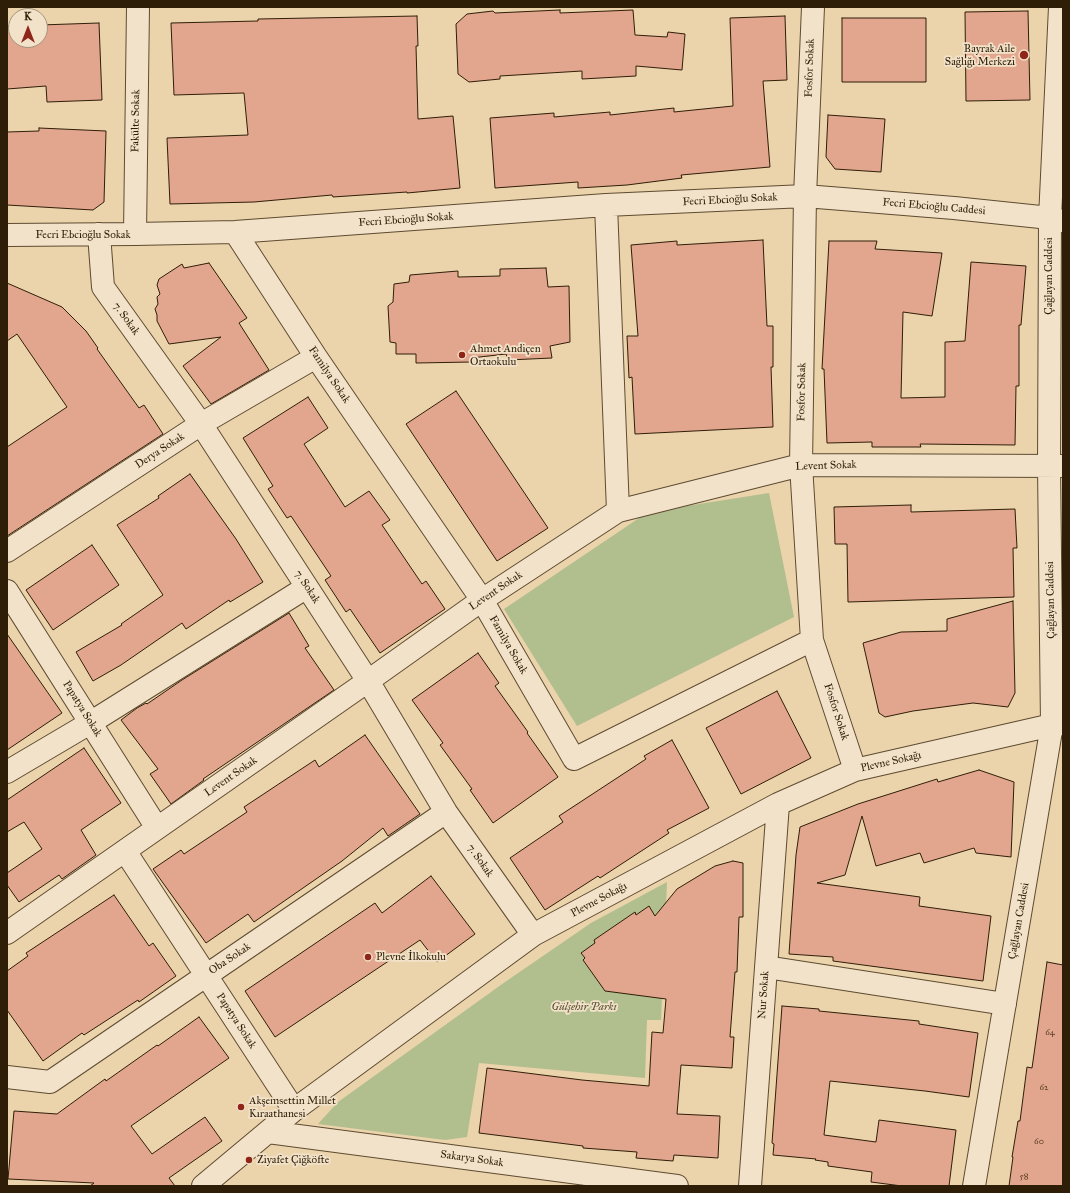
<!DOCTYPE html>
<meta charset="utf-8">
<style>
body{margin:0}
#map{position:relative;width:1070px;height:1193px;overflow:hidden;background:#ebd3ac;font-family:"IM FELL Great Primer",serif}
canvas{display:block}
.frame{position:absolute;inset:0;border:8px solid #2f1e07;pointer-events:none}
.north{position:absolute;left:8px;top:8px;width:40px;height:40px;box-sizing:border-box;background:#f2e2c9;border:1px solid #a4947b;border-radius:50%;rotate:0deg;font-size:11px;font-weight:700;line-height:16px;text-align:center;color:#2f1e07}
.north::after{content:'';display:block;margin:auto;width:14px;height:18px;background:#8f2418;clip-path:polygon(50% 0,100% 100%,50% 72%,0 100%)}
</style>
<div id="map">
<canvas width="1070" height="1193"></canvas>
<div class="frame"></div>
<div class="north">K</div>
</div>
<script>
const g = document.querySelector('canvas').getContext('2d');
g.lineJoin = 'round';
function fillPath(path, color) {
  g.fillStyle = color;
  g.fill(path, 'evenodd');
}
function shape(rows) {
  const path = new Path2D();
  for (const r of rows) {
    path.moveTo(r[0], r[1]);
    for (let i = 2; i < r.length; i += 2) path.lineTo(r[i], r[i + 1]);
  }
  return path;
}
function trace(path, color, width, dash) {
  g.strokeStyle = color;
  g.lineWidth = width;
  g.lineCap = dash ? 'butt' : 'round';
  g.setLineDash(dash || []);
  g.stroke(path);
}
function drawText(font, color, halo, rows, align = 'center') {
  g.font = font + ' "IM FELL Great Primer",serif';
  g.lineWidth = 3.5;
  g.setLineDash([]);
  g.textBaseline = 'middle';
  g.strokeStyle = halo;
  g.fillStyle = color;
  for (const [text, x, y, turn = 0] of rows) {
    g.save();
    g.translate(x, y);
    g.rotate((+turn || 0) * Math.PI / 180);
    g.textAlign = isNaN(turn) ? turn : align;
    if (halo) g.strokeText(text, 0, 0);
    g.fillText(text, 0, 0);
    g.restore();
  }
}
fillPath(shape([
 [769,493,794,617,577,726,504,609,648,512],
 [667,882,661,1020,647,1020,645,1078,479,1063,467,1137,445,1140,318,1124,338,1102,505,982,591,923]
]), '#b1be8e');
const building = shape([
 [560,10,560,13,633,10,635,35,667,37,668,32,685,34,682,70,636,66,636,76,582,79,582,71,500,76,500,79,469,82,458,74,456,24,467,14,493,11,495,13,560,10],
 [1028,11,1030,100,966,101,965,12,1028,11],
 [417,16,418,46,416,46,418,119,453,116,460,188,407,193,407,192,333,197,332,195,254,202,170,204,167,138,248,135,244,93,174,95,171,23,258,21,258,19,417,16],
 [785,16,787,80,763,81,770,167,681,175,682,178,627,185,578,188,578,182,495,188,490,118,554,113,554,117,610,112,610,115,674,108,674,112,733,106,730,18,785,16],
 [842,18,926,18,926,82,842,82,842,18],
 [99,23,102,100,47,102,46,86,7,89,7,26,16,26,16,40,40,40,40,25,99,23],
 [828,115,885,119,881,172,835,169,826,157,828,115],
 [39,128,106,131,104,202,93,210,7,205,7,132,39,131,39,128],
 [763,240,767,326,773,326,773,367,771,367,773,427,635,434,632,377,629,378,627,336,638,336,631,245,677,241,677,245,763,240],
 [829,241,877,241,875,249,942,253,932,316,903,312,901,398,945,397,945,342,965,341,971,262,1026,266,1021,325,1019,325,1019,386,1016,386,1015,445,920,444,921,447,872,447,872,442,827,443,824,369,822,369,829,241],
 [209,263,247,318,239,323,269,370,211,404,183,366,221,337,169,344,157,321,157,315,155,309,158,304,157,297,160,294,157,285,159,279,182,264,184,268,209,263],
 [546,268,548,287,569,286,570,342,550,346,552,358,508,360,506,354,471,358,471,362,416,363,416,354,396,354,396,343,390,342,388,306,393,302,394,284,409,282,410,275,458,271,458,277,500,276,500,269,546,268],
 [7,283,62,307,86,331,98,348,97,349,139,408,144,405,163,434,7,536,7,447,67,407,17,334,7,341,7,283],
 [456,391,548,528,497,561,406,424,456,391],
 [308,397,328,428,304,444,345,507,369,491,390,520,382,525,422,584,426,581,445,609,380,653,350,609,346,612,325,580,331,576,291,516,287,518,268,489,273,486,243,438,308,397],
 [190,474,236,539,263,582,230,602,229,600,186,629,182,623,121,665,93,681,76,652,122,625,121,624,163,595,117,525,159,498,158,496,190,474],
 [911,505,911,512,1015,509,1017,548,1013,548,1014,597,848,602,847,544,835,544,834,507,911,505],
 [92,545,119,585,53,630,26,590,92,545],
 [1013,601,1015,693,1008,707,973,703,913,711,885,717,879,713,863,643,901,632,947,631,947,619,1013,601],
 [289,613,309,646,305,648,334,690,203,779,204,780,171,804,150,774,158,769,121,720,137,708,146,703,147,704,182,680,289,613],
 [7,634,62,713,7,750,7,634],
 [478,653,499,683,495,686,528,732,527,733,558,777,493,823,470,790,472,789,440,745,443,743,412,700,478,653],
 [777,691,811,758,741,794,706,728,777,691],
 [365,735,420,814,388,836,383,828,342,861,254,922,248,914,206,943,153,869,181,850,184,854,247,812,244,807,315,760,319,767,365,735],
 [672,740,709,808,667,830,669,833,600,878,598,876,545,910,510,858,563,822,559,816,646,759,644,756,672,740],
 [84,748,121,803,81,830,96,855,62,879,59,875,19,902,7,885,7,873,42,849,24,822,7,832,7,800,84,748],
 [979,770,1014,782,1011,857,976,853,974,848,924,863,920,853,876,866,862,816,845,875,817,883,920,897,919,906,991,916,983,981,833,961,833,957,789,954,796,855,800,827,858,804,937,779,938,782,979,770],
 [733,861,743,863,743,917,739,917,737,972,735,972,730,1037,734,1037,732,1068,681,1065,677,1114,720,1116,718,1158,674,1155,673,1161,636,1158,637,1152,583,1148,583,1146,479,1133,487,1068,582,1080,649,1086,652,1032,663,1033,666,999,605,991,583,960,585,958,581,953,595,943,594,940,635,912,636,915,649,906,655,916,677,889,715,866,733,861],
 [431,876,475,934,437,962,420,940,275,1037,245,991,375,903,382,913,431,876],
 [114,895,149,946,153,943,176,976,139,1002,138,1000,84,1035,82,1033,43,1061,7,1010,7,971,28,956,26,953,114,895],
 [1047,962,1063,965,1063,1186,1009,1186,1013,1157,1012,1157,1018,1121,1020,1121,1027,1067,1032,1068,1047,962],
 [782,1006,819,1009,819,1011,919,1021,919,1024,978,1033,969,1097,925,1091,830,1081,824,1135,876,1142,879,1120,956,1130,949,1186,902,1186,871,1182,872,1172,828,1166,828,1162,815,1160,816,1159,773,1155,774,1144,772,1143,782,1006],
 [199,1017,229,1058,131,1126,152,1154,205,1117,222,1141,169,1178,175,1186,90,1186,94,1183,8,1179,14,1111,57,1114,105,1079,106,1081,157,1045,158,1046,199,1017]
]);
fillPath(building, '#e2a58d');
trace(building, '#2f1e07', 1);
const minor = shape([
 [813,7,805,196,801,465,812,640,855,770],
 [606,205,618,511],
 [235,232,316,357,482,600,574,759,812,640],
 [99,234,103,287,201,424,368,681,446,812,533,935],
 [135,234,138,7],
 [7,235,135,234,235,232,606,205,805,196,954,208,1050,218,1063,221],
 [7,551,201,424,316,357],
 [7,591,157,828],
 [7,772,90,723,307,587],
 [125,851,294,1110],
 [7,933,368,681,482,600,618,511,801,465,1063,466],
 [766,967,1005,1004],
 [7,1077,50,1082,446,812],
 [268,1132,677,1186],
 [203,1186,294,1110,533,935,778,804,855,770,1052,725,1063,724],
 [750,1186,778,804],
 [974,1186,1052,725,1049,466,1050,218,1060,7]
]);
trace(minor, '#5e4b30', 24);
trace(minor, '#f2e2c9', 22);
for (const [x, y, r, color] of [
 [1024,55,5,"#8f2418"],
 [462,355,4,"#8f2418"],
 [368,957,4,"#8f2418"],
 [241,1107,4,"#8f2418"],
 [249,1160,4,"#8f2418"]
]) {
  const dot = new Path2D();
  dot.arc(x, y, r, 0, 2 * Math.PI);
  g.fillStyle = color;
  g.fill(dot);
  trace(dot, '#f2e2c9', 1.5);
}
drawText('9px', '#5c4028', null, [
 ["64",1050,1033],
 ["62",1044,1088],
 ["60",1039,1142],
 ["58",1024,1177]
]);
drawText('11px', '#2f1e07', '#f2e2c9', [
 ["Bayrak Aile",1015,49,"right"],
 ["Sağlığı Merkezi",1015,62,"right"],
 ["Ahmet Andiçen",470,349],
 ["Ortaokulu",470,362],
 ["Plevne İlkokulu",376,957],
 ["Akşemsettin Millet",249,1101],
 ["Kıraathanesi",249,1114],
 ["Ziyafet Çiğköfte",257,1160]
], 'left');
drawText('11px', '#2f1e07', '#f2e2c9', [
 ["Fosfor Sokak",810,68,-88],
 ["Fakülte Sokak",136,121,-89],
 ["Fecri Ebcioğlu Sokak",730,200,-3],
 ["Fecri Ebcioğlu Caddesi",934,207,5],
 ["Fecri Ebcioğlu Sokak",406,220,-4],
 ["Fecri Ebcioğlu Sokak",83,235],
 ["Çağlayan Caddesi",1049,276,-90],
 ["7. Sokak",126,319,54],
 ["Familya Sokak",329,375,56],
 ["Fosfor Sokak",802,392,-89],
 ["Derya Sokak",160,451,-33],
 ["Levent Sokak",826,466,-2],
 ["7. Sokak",307,587,57],
 ["Levent Sokak",496,591,-34],
 ["Çağlayan Caddesi",1051,600,-91],
 ["Familya Sokak",508,645,60],
 ["Papatya Sokak",82,709,58],
 ["Fosfor Sokak",836,712,72],
 ["Plevne Sokağı",891,762,-13],
 ["Levent Sokak",231,777,-35],
 ["7. Sokak",480,861,55],
 ["Plevne Sokağı",599,900,-28],
 ["Çağlayan Caddesi",1019,921,-80],
 ["Oba Sokak",230,959,-34],
 ["Nur Sokak",764,995,-86],
 ["Papatya Sokak",236,1021,57],
 ["Sakarya Sokak",472,1159,8]
]);
drawText('italic 11px', '#564e30', '#f2e2c9', [
 ["Gülşehir Parkı",584,1007]
]);
</script>
